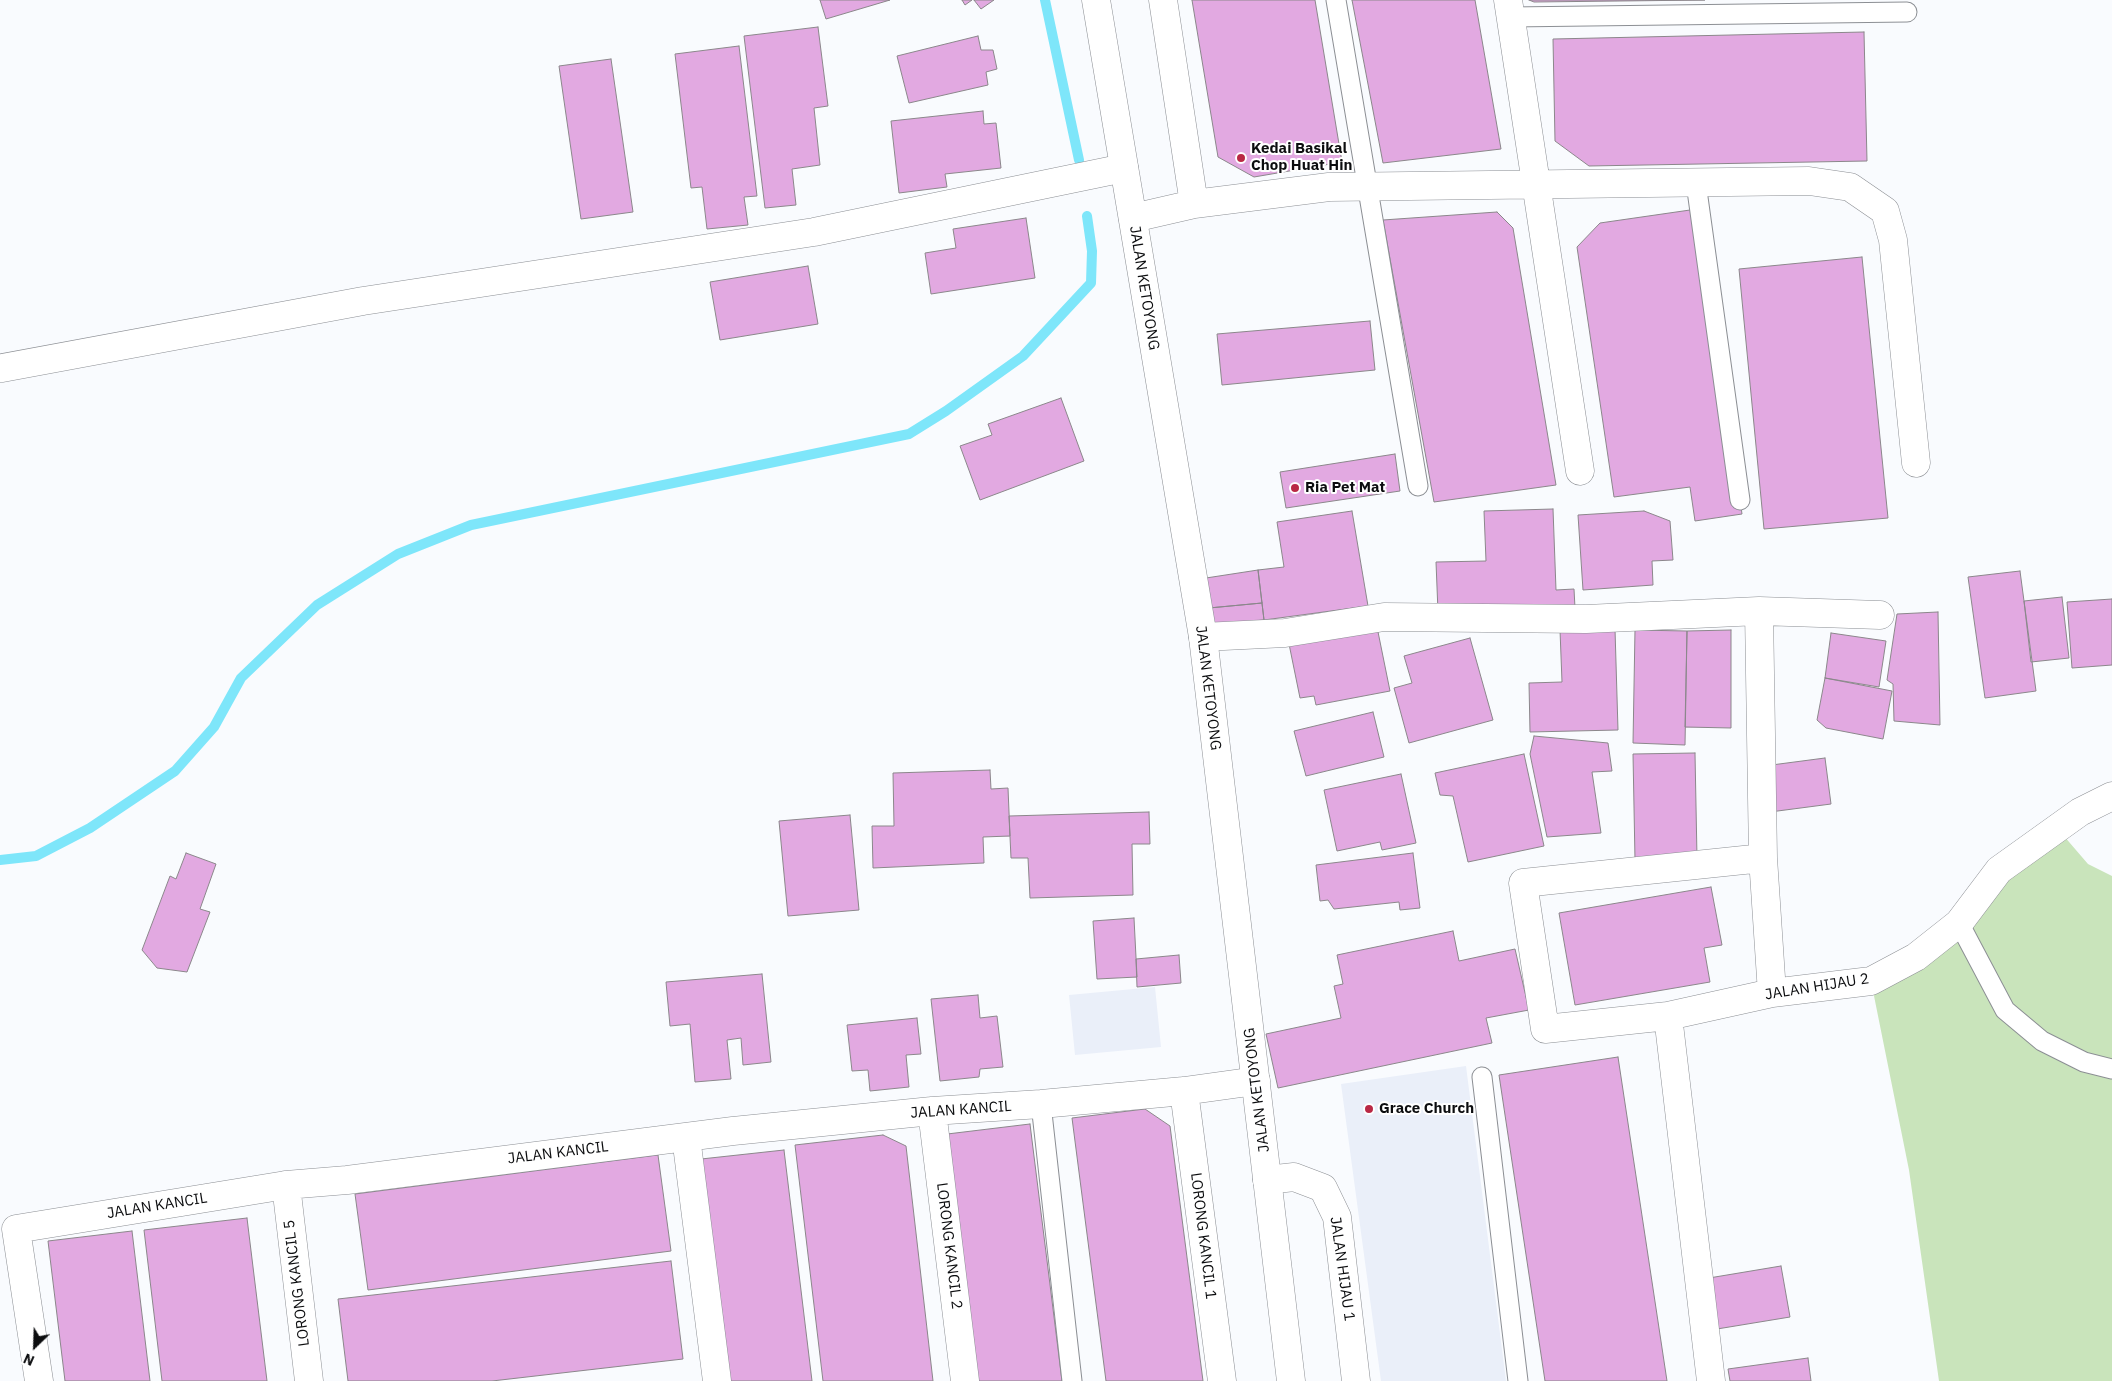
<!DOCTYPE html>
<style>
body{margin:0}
#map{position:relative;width:2112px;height:1381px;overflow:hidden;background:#f9fbfe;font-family:"IBM Plex Sans",sans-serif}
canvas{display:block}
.north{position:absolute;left:10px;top:1321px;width:50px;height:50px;-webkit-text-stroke:4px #fff;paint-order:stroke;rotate:204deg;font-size:14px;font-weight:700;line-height:20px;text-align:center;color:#0c0d0f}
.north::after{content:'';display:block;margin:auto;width:18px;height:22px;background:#0c0d0f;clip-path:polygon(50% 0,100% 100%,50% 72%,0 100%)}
</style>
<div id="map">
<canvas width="2112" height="1381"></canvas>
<div class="north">N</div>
</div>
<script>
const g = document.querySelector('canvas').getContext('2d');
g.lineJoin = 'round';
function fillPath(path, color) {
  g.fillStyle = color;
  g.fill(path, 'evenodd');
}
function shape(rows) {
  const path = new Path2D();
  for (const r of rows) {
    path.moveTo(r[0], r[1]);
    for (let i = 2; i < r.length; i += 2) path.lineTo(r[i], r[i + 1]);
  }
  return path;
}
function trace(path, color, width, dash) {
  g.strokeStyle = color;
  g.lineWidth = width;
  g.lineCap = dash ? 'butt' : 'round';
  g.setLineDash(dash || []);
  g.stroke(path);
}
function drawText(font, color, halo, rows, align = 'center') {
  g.font = font + ' "IBM Plex Sans",sans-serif';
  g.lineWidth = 4;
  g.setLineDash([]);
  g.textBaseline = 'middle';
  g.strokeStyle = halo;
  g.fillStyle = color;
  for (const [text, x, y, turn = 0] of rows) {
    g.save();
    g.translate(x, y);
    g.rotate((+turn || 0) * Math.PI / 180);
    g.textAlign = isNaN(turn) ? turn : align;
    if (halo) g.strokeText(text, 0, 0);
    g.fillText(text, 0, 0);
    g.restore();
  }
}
fillPath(shape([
 [1155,987,1161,1047,1075,1055,1069,995],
 [1466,1066,1506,1381,1381,1381,1341,1084]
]), '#eaeff9');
fillPath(shape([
 [2057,828,2088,864,2112,876,2112,1381,1939,1381,1909,1170,1871,981]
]), '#c9e4bb');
trace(shape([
 [1045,0,1079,160],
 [0,860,36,856,90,828,175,771,214,727,241,678,317,605,398,554,471,525,909,434,946,411,1023,356,1091,283,1092,251,1087,216]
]), '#7ee6fa', 10);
const building = shape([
 [820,0,890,0,826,19,820,0],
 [962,0,972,0,965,5,962,0],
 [974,0,994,0,981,9,974,0],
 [1192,0,1315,0,1342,162,1254,177,1218,157,1192,0],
 [1352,0,1475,0,1501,149,1383,163,1352,0],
 [1529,0,1705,0,1534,2,1529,0],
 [818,27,828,106,814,108,820,165,792,169,796,205,765,208,744,36,818,27],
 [1864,32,1867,161,1589,166,1555,141,1553,39,1864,32],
 [978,36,981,50,993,50,997,69,986,72,988,85,909,103,897,56,978,36],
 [739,46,757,196,744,197,748,225,707,229,702,187,691,188,675,54,739,46],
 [611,59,633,212,581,219,559,66,611,59],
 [983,111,984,124,996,123,1001,168,945,174,947,187,899,193,891,121,983,111],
 [1697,209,1742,514,1695,521,1690,487,1614,497,1577,247,1600,223,1697,209],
 [1497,212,1513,228,1556,485,1434,502,1383,220,1497,212],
 [1026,218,1035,278,931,294,925,253,956,248,953,229,1026,218],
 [1862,257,1888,518,1764,529,1739,269,1862,257],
 [808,266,818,324,720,340,710,282,808,266],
 [1370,321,1375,370,1222,385,1217,334,1370,321],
 [1061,398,1084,461,980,500,960,446,992,435,988,424,1061,398],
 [1395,454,1400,491,1286,508,1280,472,1395,454],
 [1553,509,1556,590,1574,589,1575,608,1438,612,1436,562,1486,561,1484,511,1553,509],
 [1352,511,1368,606,1264,620,1258,570,1284,567,1277,522,1352,511],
 [1644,511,1670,521,1673,560,1652,561,1653,585,1583,590,1578,515,1644,511],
 [1258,570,1262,603,1209,608,1206,578,1258,570],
 [2020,571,2036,691,1985,698,1968,577,2020,571],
 [2062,597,2069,658,2031,662,2024,601,2062,597],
 [2112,599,2112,665,2072,668,2067,602,2112,599],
 [1262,603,1264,620,1211,625,1209,608,1262,603],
 [1938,612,1940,725,1894,721,1893,684,1887,680,1897,614,1938,612],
 [1376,622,1390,691,1316,705,1314,696,1300,698,1288,639,1376,622],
 [1615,629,1618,730,1530,732,1529,683,1562,682,1560,630,1615,629],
 [1635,630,1687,631,1685,745,1633,743,1635,630],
 [1731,630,1731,728,1685,727,1687,631,1731,630],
 [1831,633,1886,641,1879,687,1825,678,1831,633],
 [1470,638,1493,720,1409,743,1394,688,1412,683,1404,656,1470,638],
 [1825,678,1892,691,1883,739,1826,728,1817,720,1825,678],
 [1373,712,1384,757,1306,776,1294,731,1373,712],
 [1534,736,1608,743,1612,771,1592,772,1601,833,1547,837,1530,754,1534,736],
 [1695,753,1697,858,1635,860,1633,754,1695,753],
 [1524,754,1544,846,1468,862,1453,796,1440,795,1435,773,1524,754],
 [1825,758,1831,804,1770,812,1764,766,1825,758],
 [990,770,991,789,1008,788,1010,836,983,837,984,863,873,868,872,826,894,826,893,773,990,770],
 [1401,774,1416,843,1382,850,1380,842,1337,851,1324,790,1401,774],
 [1149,812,1150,844,1132,844,1133,895,1030,898,1028,858,1011,858,1009,816,1149,812],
 [850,815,859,910,788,916,779,821,850,815],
 [186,853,216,864,200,909,210,912,187,972,157,968,142,950,170,876,176,879,186,853],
 [1413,853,1420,908,1400,910,1399,902,1334,909,1328,900,1320,901,1316,865,1413,853],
 [1711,887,1722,945,1704,948,1710,982,1575,1005,1559,913,1711,887],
 [1134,918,1137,977,1097,979,1093,921,1134,918],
 [1453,931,1459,961,1515,949,1529,1010,1486,1018,1492,1043,1278,1088,1266,1034,1341,1018,1334,986,1343,984,1337,955,1453,931],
 [1179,955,1181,983,1137,987,1136,959,1179,955],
 [762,974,771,1062,743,1065,741,1038,727,1040,731,1079,695,1082,690,1024,670,1026,666,982,762,974],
 [978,995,980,1018,997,1016,1003,1067,980,1069,979,1077,940,1081,931,999,978,995],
 [917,1018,921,1054,906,1055,909,1087,870,1091,868,1070,852,1071,847,1025,917,1018],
 [1618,1057,1667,1381,1545,1381,1499,1075,1618,1057],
 [1145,1109,1170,1126,1203,1381,1106,1381,1072,1118,1145,1109],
 [1030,1124,1062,1381,970,1381,939,1135,1030,1124],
 [883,1135,906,1146,933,1381,823,1381,795,1145,883,1135],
 [784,1150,812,1381,719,1381,692,1160,784,1150],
 [658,1155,671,1251,368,1290,355,1194,658,1155],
 [247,1218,267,1381,162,1381,144,1230,247,1218],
 [132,1231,150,1381,65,1381,48,1241,132,1231],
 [671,1261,683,1359,492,1381,348,1381,338,1299,671,1261],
 [1781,1266,1790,1317,1717,1329,1709,1278,1781,1266],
 [1808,1358,1811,1381,1730,1381,1728,1369,1808,1358]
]);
fillPath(building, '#e2a9e1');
trace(building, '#8b878b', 1);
const service = shape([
 [1336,0,1418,486],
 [1510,17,1907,12],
 [1696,183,1740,500],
 [1959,923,2005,1010,2042,1041,2084,1062,2112,1069],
 [1482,1077,1518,1381],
 [1041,1104,1072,1381]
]);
const minor = shape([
 [1163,0,1194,204],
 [1508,0,1580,471],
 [1133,218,1194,204,1329,187,1809,181,1850,187,1885,211,1893,240,1916,463],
 [2,368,363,301,814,232,1124,168],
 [1759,611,1763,858,1772,993],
 [1203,637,1285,633,1384,617,1586,619,1759,611,1880,615],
 [1763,858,1523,883,1545,1029,1668,1016,1772,993,1871,981,1916,957,1959,923,1999,870,2080,812,2112,796],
 [1668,1016,1711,1381],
 [1184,1091,1222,1381],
 [932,1111,965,1381],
 [686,1137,717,1381],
 [1267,1180,1294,1177,1323,1188,1337,1217,1356,1381],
 [286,1185,309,1381],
 [39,1381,16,1229,286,1185,347,1180,733,1131,932,1111,1041,1104,1184,1091,1256,1081]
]);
const tertiary = shape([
 [1096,0,1203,637,1291,1381]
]);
trace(service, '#8c8f94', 21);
trace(minor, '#8c8f94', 29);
trace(tertiary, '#8c8f94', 29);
trace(service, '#fff', 19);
trace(minor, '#fff', 28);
trace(tertiary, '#fff', 28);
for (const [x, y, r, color] of [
 [1241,158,5,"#b92845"],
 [1295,488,5,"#b92845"],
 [1369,1109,5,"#b92845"]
]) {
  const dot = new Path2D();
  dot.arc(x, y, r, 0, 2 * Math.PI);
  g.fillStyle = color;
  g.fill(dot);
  trace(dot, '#fff', 2);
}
drawText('bold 15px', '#0c0d0f', '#fff', [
 ["Kedai Basikal",1251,149],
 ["Chop Huat Hin",1251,166],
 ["Ria Pet Mat",1305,488],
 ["Grace Church",1379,1109]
], 'left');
drawText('15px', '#0c0d0f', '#fff', [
 ["JALAN KETOYONG",1144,288,81],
 ["JALAN KETOYONG",1208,688,83],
 ["JALAN HIJAU 2",1817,987,-9],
 ["JALAN KETOYONG",1257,1090,-97],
 ["JALAN KANCIL",961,1110,-4],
 ["JALAN KANCIL",558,1153,-7],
 ["JALAN KANCIL",157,1206,-9],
 ["LORONG KANCIL 1",1203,1236,83],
 ["LORONG KANCIL 2",949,1246,83],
 ["JALAN HIJAU 1",1342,1269,82],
 ["LORONG KANCIL 5",297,1283,-97]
]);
</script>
